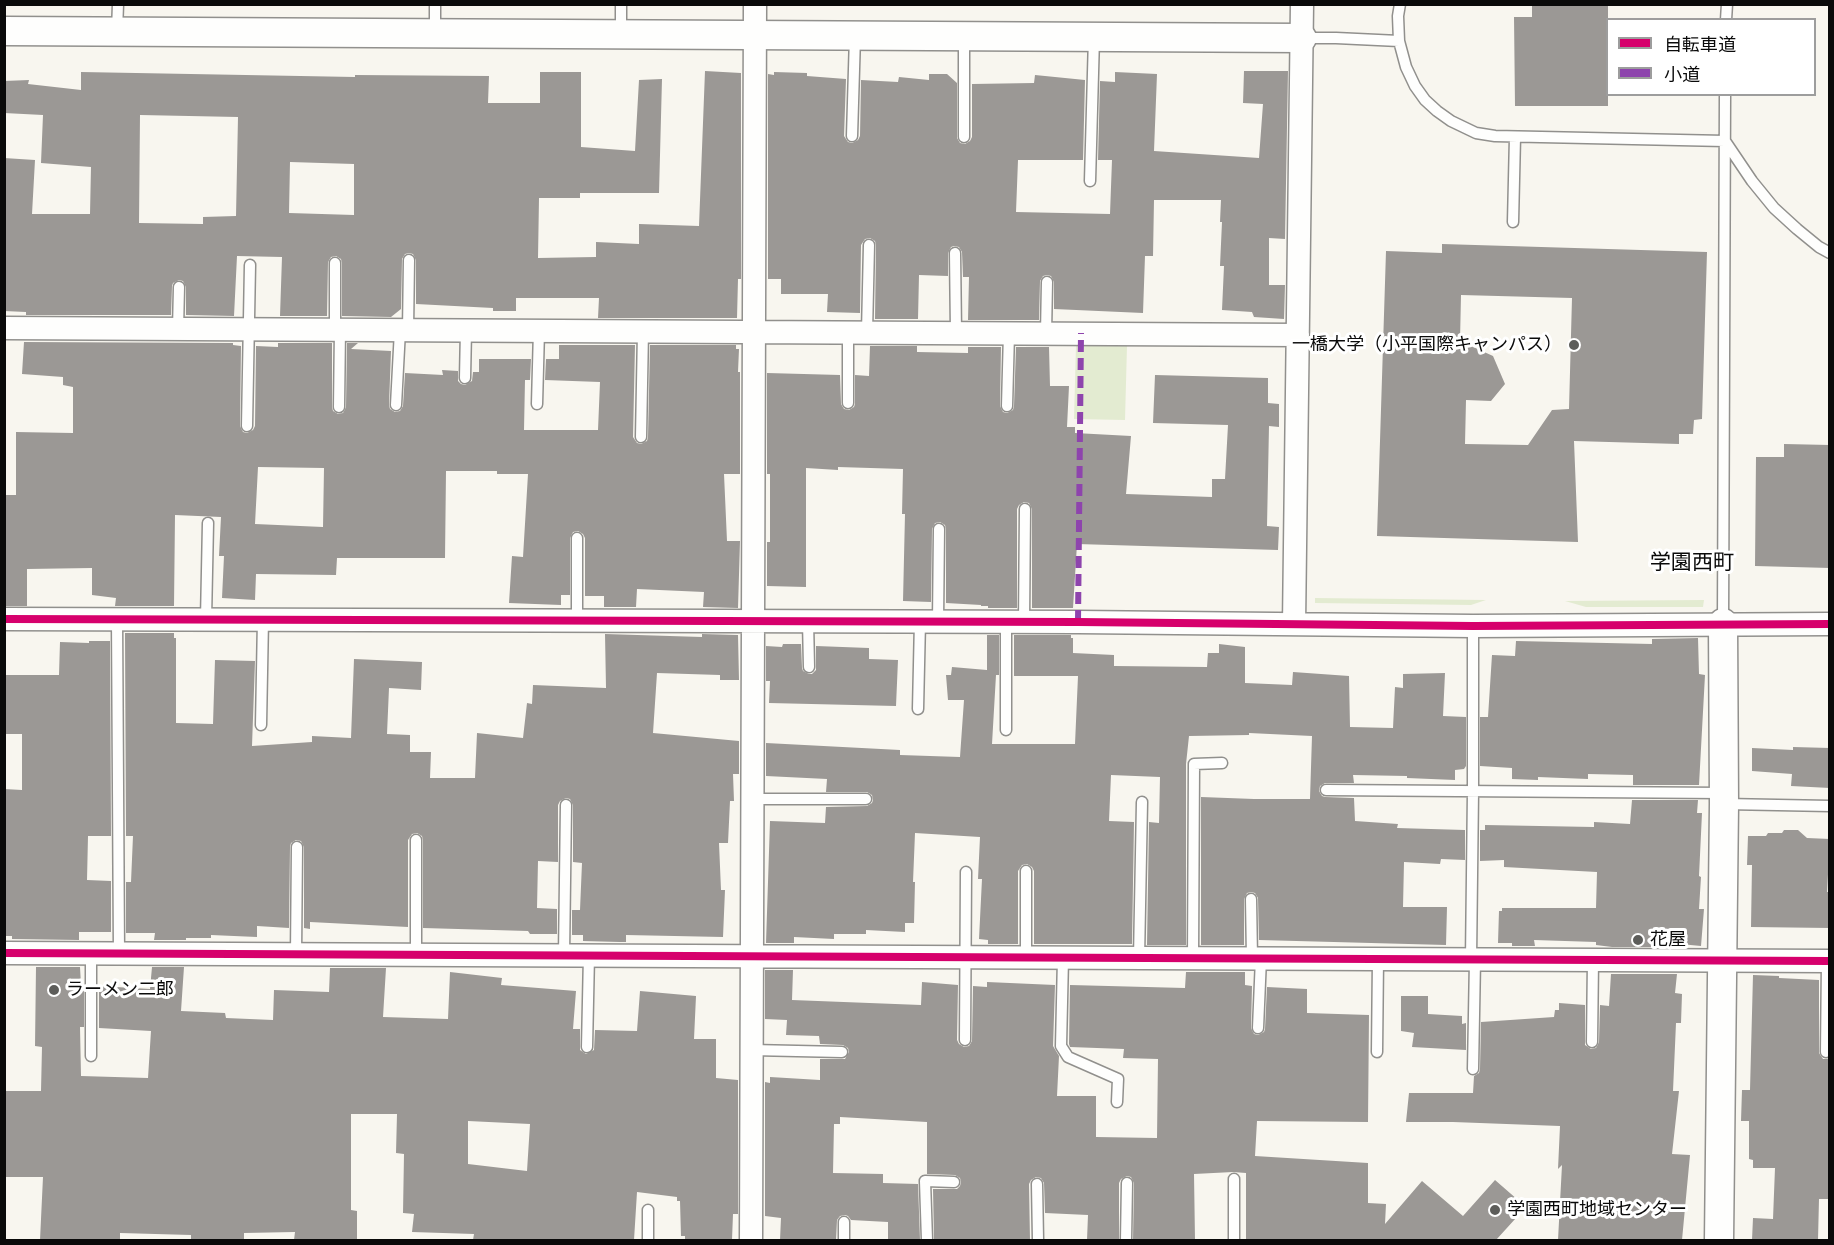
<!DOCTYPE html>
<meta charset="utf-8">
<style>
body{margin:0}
#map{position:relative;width:1834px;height:1245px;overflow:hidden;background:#f8f6ef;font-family:"PT Serif","Noto Sans JP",serif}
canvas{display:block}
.frame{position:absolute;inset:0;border:6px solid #0a0a0a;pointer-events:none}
.legend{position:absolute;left:1606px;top:18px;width:210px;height:78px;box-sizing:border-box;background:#fff;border:2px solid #9d9d9d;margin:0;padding:8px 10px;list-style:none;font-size:18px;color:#0a0a0a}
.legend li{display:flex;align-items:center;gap:12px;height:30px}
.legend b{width:30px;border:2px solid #9d9d9d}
</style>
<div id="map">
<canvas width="1834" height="1245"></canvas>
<div class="frame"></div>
<ul class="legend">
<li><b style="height:8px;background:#d6006c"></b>自転車道</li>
<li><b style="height:8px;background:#8e44ad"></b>小道</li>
</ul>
</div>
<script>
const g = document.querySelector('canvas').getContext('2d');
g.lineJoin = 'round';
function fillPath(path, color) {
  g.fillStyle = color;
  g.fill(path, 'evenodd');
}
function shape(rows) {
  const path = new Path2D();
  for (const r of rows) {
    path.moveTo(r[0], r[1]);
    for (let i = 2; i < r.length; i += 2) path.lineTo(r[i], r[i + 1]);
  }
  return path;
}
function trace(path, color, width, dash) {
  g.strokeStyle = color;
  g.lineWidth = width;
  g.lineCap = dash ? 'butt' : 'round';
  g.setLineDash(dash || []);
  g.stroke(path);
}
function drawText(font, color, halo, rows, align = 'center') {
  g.font = font + ' "PT Serif","Noto Sans JP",serif';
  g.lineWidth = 6;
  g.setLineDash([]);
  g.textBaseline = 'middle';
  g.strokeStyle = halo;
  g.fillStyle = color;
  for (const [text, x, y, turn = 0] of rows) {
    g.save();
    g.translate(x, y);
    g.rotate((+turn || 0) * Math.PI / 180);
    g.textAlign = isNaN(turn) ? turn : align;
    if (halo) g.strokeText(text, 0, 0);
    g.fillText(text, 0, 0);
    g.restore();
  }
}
fillPath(shape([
 [1076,345,1127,346,1125,420,1074,419],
 [1315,598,1486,600,1471,605,1315,603],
 [1704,600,1703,607,1586,607,1565,601]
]), '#e3ebd1');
fillPath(shape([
 [1532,4,1608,4,1608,106,1515,106,1514,17,1532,17],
 [705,71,741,73,741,279,738,279,737,318,598,318,599,298,516,298,516,311,493,311,493,308,416,304,416,260,413,254,409,253,405,254,402,259,401,309,391,317,342,316,342,263,341,259,336,256,331,257,328,262,327,316,280,316,282,257,237,256,234,316,186,315,186,287,183,281,179,280,173,283,172,286,171,315,26,315,26,312,4,311,4,158,35,160,32,214,90,214,91,167,41,163,43,115,4,113,4,81,29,80,28,84,81,90,81,72,355,77,355,75,489,76,488,103,540,103,540,72,581,72,581,147,635,151,639,80,662,79,659,193,580,193,580,198,539,198,538,258,596,257,596,242,639,244,639,224,699,226],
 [140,115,238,117,236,216,203,217,203,224,139,223],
 [290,162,354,164,354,215,289,213],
 [1244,71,1288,71,1285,239,1269,238,1269,285,1285,285,1284,319,1254,317,1252,312,1222,310,1224,266,1220,266,1222,222,1220,222,1221,200,1154,200,1153,256,1145,256,1143,313,1054,309,1054,282,1051,276,1047,275,1043,276,1040,281,1039,320,968,320,969,277,963,277,962,252,959,247,954,246,951,247,948,253,948,276,919,275,918,319,875,319,876,245,875,241,870,238,865,239,861,245,860,313,827,312,828,294,781,294,781,279,768,279,768,74,774,75,774,72,807,73,807,76,846,79,844,136,848,142,852,143,858,140,860,136,861,80,898,82,899,77,929,80,929,74,947,74,957,83,957,138,960,143,965,144,970,141,972,137,972,84,1034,83,1035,75,1085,80,1083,160,1018,160,1016,212,1110,214,1112,160,1098,160,1100,81,1115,82,1115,72,1157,74,1154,151,1259,158,1263,104,1243,103],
 [1442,244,1707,252,1702,419,1694,420,1693,434,1679,434,1679,444,1574,441,1578,542,1377,536,1386,251,1442,253],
 [1461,295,1572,298,1569,409,1552,410,1528,445,1465,444,1466,400,1491,401,1505,384,1493,356,1460,341],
 [24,342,233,343,233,345,241,346,240,426,243,432,247,433,253,430,255,426,256,346,278,347,278,343,332,343,332,407,333,411,338,414,343,413,346,407,347,343,358,343,351,349,391,351,389,405,390,409,395,412,400,411,403,406,405,373,443,375,442,370,458,371,458,381,461,384,465,385,472,381,473,372,479,372,479,359,531,359,530,380,525,380,524,430,598,430,600,382,545,380,546,359,559,359,559,345,635,345,633,437,637,443,641,444,647,441,648,437,650,345,736,345,736,349,739,349,738,372,740,372,740,474,724,474,727,541,740,541,738,608,703,607,704,592,637,589,636,607,604,607,604,596,585,596,585,538,583,534,578,531,573,532,570,538,570,595,561,595,561,605,509,603,512,556,523,557,528,474,497,474,497,471,446,471,445,558,337,558,336,575,256,574,255,600,222,598,224,556,219,556,221,517,175,515,174,606,115,606,116,598,92,595,92,568,27,569,27,606,4,606,4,495,16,495,16,432,73,433,73,387,63,385,63,377,22,374],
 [258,467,324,468,323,527,255,524],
 [870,346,917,346,917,352,968,353,968,347,1001,347,1000,406,1003,412,1007,413,1013,410,1014,406,1016,347,1049,347,1050,386,1069,386,1067,427,1075,427,1075,433,1131,436,1126,494,1212,497,1212,479,1225,479,1228,425,1153,423,1155,375,1268,378,1268,403,1279,404,1279,427,1269,426,1267,526,1279,527,1278,550,1077,544,1073,608,1032,608,1032,509,1029,503,1024,502,1019,505,1017,509,1017,608,988,608,988,606,981,606,981,605,946,603,946,529,945,525,940,522,935,523,932,529,931,602,903,601,905,514,902,514,903,469,838,467,838,470,806,468,806,587,767,586,767,542,770,542,770,474,767,474,767,373,840,375,841,404,844,409,849,410,854,407,855,404,855,375,869,376],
 [1784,444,1830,445,1830,568,1755,566,1756,457,1784,457],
 [125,633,174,633,174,638,176,638,176,723,213,724,215,660,255,661,252,746,312,742,312,736,351,738,354,659,422,662,421,690,389,688,387,734,410,735,410,752,431,752,430,778,475,778,477,733,523,738,527,703,532,704,533,685,606,688,605,634,702,637,702,634,738,635,739,680,720,680,720,675,657,673,653,733,739,741,739,774,733,774,734,801,730,801,728,843,719,843,721,890,725,890,723,937,626,935,626,942,620,942,583,941,583,935,572,935,572,910,580,910,582,863,573,862,573,805,570,799,566,798,560,801,558,805,558,862,538,861,537,908,557,909,557,934,530,934,528,931,423,928,423,840,422,836,417,833,412,834,408,840,408,927,310,922,310,929,304,928,304,847,301,841,296,840,291,843,290,847,289,928,257,926,257,937,211,935,211,938,186,938,186,940,154,940,155,933,126,933,126,882,131,882,133,836,126,836],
 [987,635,999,635,999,675,996,675,992,744,1075,744,1078,676,1014,676,1014,635,1071,635,1071,638,1073,638,1073,653,1114,655,1114,666,1207,667,1208,653,1219,653,1219,644,1245,647,1245,683,1292,685,1293,672,1349,676,1350,727,1393,728,1395,687,1403,688,1403,674,1445,673,1443,716,1466,717,1466,766,1464,769,1455,770,1455,780,1407,778,1407,776,1353,775,1354,783,1325,783,1320,786,1319,791,1322,796,1325,797,1354,798,1355,821,1398,824,1397,828,1465,830,1465,860,1441,859,1440,864,1404,862,1403,907,1447,907,1446,945,1259,940,1258,898,1255,893,1251,892,1247,893,1244,899,1244,945,1201,945,1201,797,1254,799,1310,799,1312,736,1249,733,1249,735,1189,736,1186,764,1186,945,1147,945,1149,822,1159,823,1160,777,1111,775,1109,821,1134,822,1132,944,1034,944,1034,871,1032,867,1027,864,1022,865,1018,871,1018,944,988,944,988,940,979,939,982,879,978,879,980,837,915,833,913,882,915,882,914,923,905,923,905,932,866,930,866,934,834,934,834,939,794,937,794,943,766,943,770,821,825,823,826,807,867,806,872,803,873,800,872,795,867,792,826,792,827,779,766,776,766,743,900,750,900,755,960,757,964,700,948,700,946,675,951,675,952,667,987,670],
 [1698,638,1699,674,1705,675,1699,785,1633,785,1633,775,1588,774,1588,779,1538,777,1538,780,1512,779,1512,768,1480,766,1480,717,1488,717,1492,655,1515,656,1516,641,1652,644,1652,639],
 [89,641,110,641,111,836,88,836,87,880,111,881,111,932,79,932,79,940,12,939,12,936,4,936,6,892,4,789,22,790,22,734,4,734,4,675,59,675,60,642,89,643],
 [783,644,801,644,802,668,803,671,809,674,812,674,816,670,816,646,869,648,869,659,898,660,896,706,769,703,770,681,766,681,766,646,782,647],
 [1793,747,1830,748,1830,788,1791,786,1792,774,1752,771,1752,748,1793,750],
 [1632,800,1698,800,1697,813,1702,813,1699,876,1701,877,1699,909,1704,909,1701,946,1680,944,1680,947,1612,947,1596,945,1596,942,1534,940,1535,946,1512,946,1512,943,1498,943,1499,911,1502,911,1502,908,1596,908,1597,872,1504,867,1504,860,1480,861,1480,830,1485,830,1485,825,1594,827,1594,822,1630,824],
 [1784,830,1798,830,1807,838,1830,839,1827,892,1830,892,1830,928,1751,927,1752,865,1747,865,1748,836,1766,836,1768,833,1782,833],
 [36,967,80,967,81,985,84,985,84,1027,80,1027,81,1076,148,1078,151,1031,99,1028,99,986,150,989,152,967,184,967,181,1011,225,1013,226,1018,273,1020,274,990,329,992,330,968,386,968,383,1017,448,1019,450,972,502,978,501,985,576,991,573,1029,580,1029,580,1050,586,1054,594,1050,595,1030,637,1031,640,991,696,996,694,1039,716,1039,716,1078,738,1080,738,1214,733,1214,732,1240,685,1240,685,1236,681,1236,680,1201,677,1201,677,1197,637,1192,634,1240,473,1240,474,1234,412,1232,414,1214,403,1213,404,1154,396,1153,397,1114,351,1114,351,1210,357,1211,357,1240,294,1240,295,1232,244,1233,244,1240,191,1239,191,1235,120,1233,120,1240,40,1240,43,1177,4,1177,4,1091,41,1091,42,1047,35,1046],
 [468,1121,530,1124,527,1171,468,1164],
 [765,970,793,970,792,1000,921,1005,922,982,958,985,957,1040,959,1044,964,1047,969,1046,972,1041,973,986,987,987,987,982,1055,985,1053,1046,1059,1056,1057,1096,1096,1096,1096,1137,1157,1138,1158,1059,1123,1058,1124,1049,1070,1047,1069,1044,1070,985,1185,988,1186,972,1245,972,1245,985,1252,986,1251,1028,1254,1034,1258,1035,1264,1032,1265,1029,1267,987,1307,989,1307,1013,1369,1015,1368,1122,1257,1121,1255,1156,1368,1163,1368,1203,1386,1204,1385,1224,1422,1181,1463,1216,1495,1180,1526,1207,1496,1240,1246,1240,1246,1173,1233,1172,1194,1174,1195,1240,1133,1240,1134,1183,1131,1177,1127,1176,1121,1179,1119,1183,1119,1240,1087,1240,1088,1215,1045,1213,1044,1183,1041,1178,1036,1177,1031,1180,1029,1184,1030,1240,934,1240,933,1189,957,1189,960,1186,961,1182,960,1178,955,1175,927,1174,927,1122,840,1117,840,1124,834,1124,833,1173,883,1174,883,1183,918,1184,920,1240,888,1240,888,1222,851,1220,848,1216,845,1215,840,1216,837,1220,836,1240,780,1240,781,1218,765,1216,765,1082,770,1083,770,1077,820,1080,820,1059,845,1059,849,1052,848,1048,843,1045,820,1044,819,1036,786,1035,787,1020,765,1019],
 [1611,974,1677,974,1675,993,1682,994,1681,1023,1676,1023,1673,1091,1679,1091,1672,1154,1690,1155,1682,1240,1558,1240,1562,1165,1558,1169,1560,1126,1453,1122,1406,1122,1409,1093,1473,1093,1474,1076,1479,1073,1480,1069,1481,1022,1554,1017,1555,1010,1559,1010,1559,1003,1585,1005,1585,1045,1591,1049,1596,1048,1599,1042,1600,1005,1609,1006],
 [1753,975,1779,976,1779,978,1819,980,1819,1053,1823,1059,1830,1059,1830,1199,1819,1199,1818,1240,1752,1240,1753,1218,1773,1219,1775,1168,1753,1168,1753,1160,1749,1159,1749,1121,1741,1121,1742,1090,1750,1090],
 [1401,996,1428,996,1428,1014,1462,1016,1462,1024,1466,1023,1466,1050,1412,1047,1414,1033,1401,1031]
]), '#9b9895');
const service = shape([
 [1400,4,1398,16,1399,41,1406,67,1415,86,1425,100,1437,111,1451,121,1476,133,1495,136,1725,141,1752,181,1774,208,1797,229,1819,247,1830,253],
 [1726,20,1727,4],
 [117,31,118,4],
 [435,33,435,4],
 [621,34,621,4],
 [964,37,964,137],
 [1302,38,1336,38,1399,41],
 [852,136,855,36],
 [1090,181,1094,37],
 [1513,222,1515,137],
 [955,253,956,332],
 [178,329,179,287],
 [335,329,335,263],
 [408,330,409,260],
 [867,332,869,245],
 [1046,333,1047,282],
 [465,378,466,330],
 [848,403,848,332],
 [537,404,539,330],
 [396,405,400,330],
 [1007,406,1009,333],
 [339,407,340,329],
 [247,426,250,265],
 [641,437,643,331],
 [577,538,577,620],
 [117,619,119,954],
 [206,619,208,523],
 [808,621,809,667],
 [938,621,939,529],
 [1006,622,1006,730],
 [1024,622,1025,509],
 [1723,622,1725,94],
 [918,709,920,621],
 [261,725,263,619],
 [1326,790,1723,793],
 [753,799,866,799],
 [1725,804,1830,806],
 [1026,871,1026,957],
 [1251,899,1252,958],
 [296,954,297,847],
 [416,955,416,840],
 [564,955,566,805],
 [1063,958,1061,1046,1068,1057,1118,1079,1117,1102],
 [1139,958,1142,802],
 [1193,958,1194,764,1222,763],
 [1471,959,1473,791,1473,626],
 [1258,1028,1261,958],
 [965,1040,966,872],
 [1592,1042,1593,960],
 [587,1047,589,955],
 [752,1050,842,1052],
 [1377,1052,1378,959],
 [1826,1052,1827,961],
 [91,1056,91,954],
 [1473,1069,1475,960],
 [1234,1179,1234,1240],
 [1037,1184,1038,1240],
 [648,1240,648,1210],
 [844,1240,844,1222],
 [927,1240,925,1181,954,1182],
 [1126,1240,1127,1183]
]);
const minor = shape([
 [4,328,1298,335],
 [4,619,1078,622,1473,626,1830,624],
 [1294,624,1302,4],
 [4,953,1830,961],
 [751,1240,755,4]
]);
const tertiary = shape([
 [4,31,1302,38],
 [1719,1240,1724,804,1723,623]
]);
trace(service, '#91908d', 13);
trace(minor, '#91908d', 25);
trace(tertiary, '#91908d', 31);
trace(service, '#fefefd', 10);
trace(minor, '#fefefd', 22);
trace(tertiary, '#fefefd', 28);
trace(shape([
 [1078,622,1081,333]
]), '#8e44ad', 6, [12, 6]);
trace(shape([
 [4,619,1078,622,1473,626,1830,624],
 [4,953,1830,961]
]), '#d6006c', 8);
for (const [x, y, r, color] of [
 [1574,345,6,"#5d5d5a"],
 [1638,940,6,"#5d5d5a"],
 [54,990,6,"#5d5d5a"],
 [1495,1210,6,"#5d5d5a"]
]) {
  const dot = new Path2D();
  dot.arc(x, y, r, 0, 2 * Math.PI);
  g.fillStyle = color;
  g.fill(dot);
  trace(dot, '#fff', 2);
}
drawText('18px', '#0a0a0a', '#fff', [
 ["一橋大学（小平国際キャンパス）",1562,345,"right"],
 ["花屋",1650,940],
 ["ラーメン二郎",66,990],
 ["学園西町地域センター",1507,1210]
], 'left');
drawText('21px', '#0a0a0a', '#fff', [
 ["学園西町",1692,563]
]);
</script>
